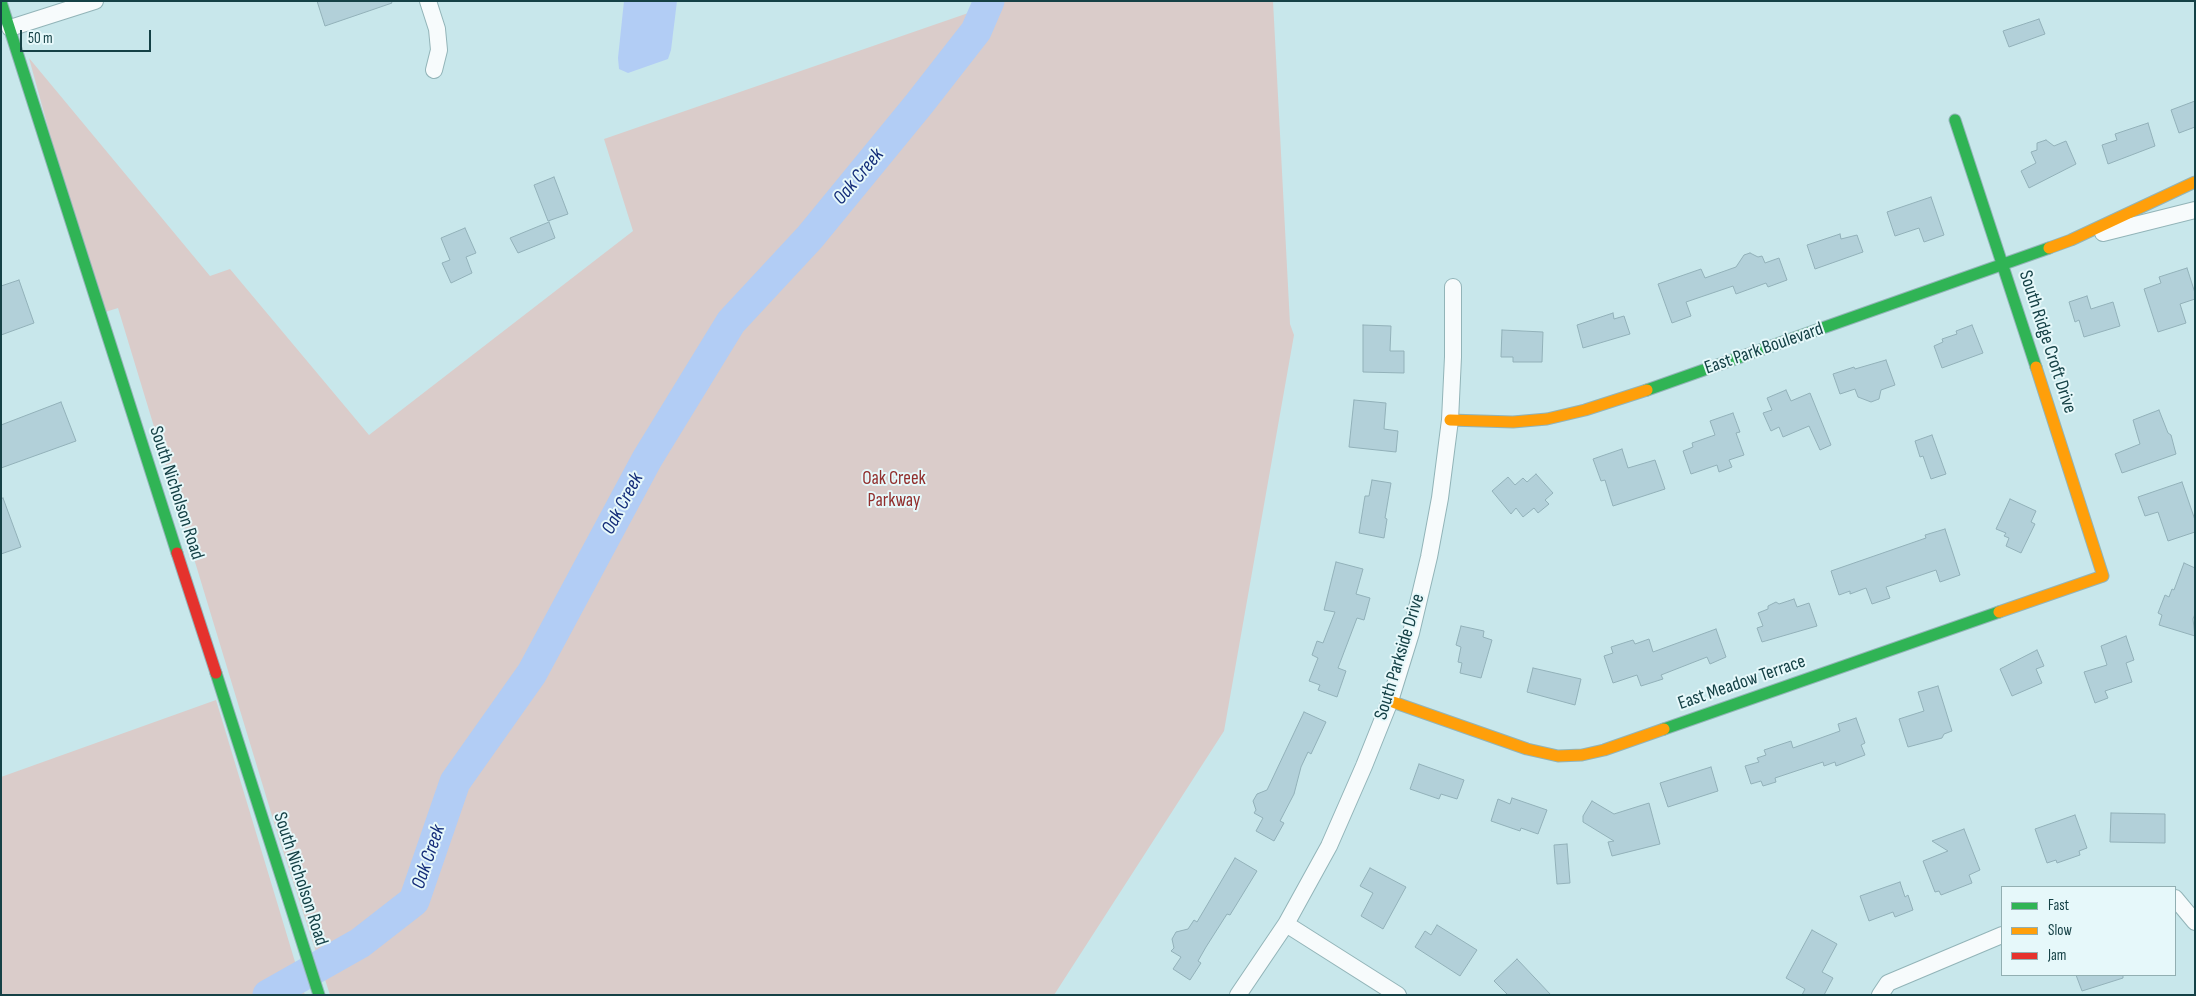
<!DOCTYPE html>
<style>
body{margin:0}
#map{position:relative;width:2196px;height:996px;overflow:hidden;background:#c8e7eb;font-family:"Sofia Sans Condensed",sans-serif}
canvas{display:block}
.frame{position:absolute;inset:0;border:2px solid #154146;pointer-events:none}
.legend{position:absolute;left:2001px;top:886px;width:175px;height:90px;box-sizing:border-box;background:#e6f8fa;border:1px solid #92afb2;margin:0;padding:6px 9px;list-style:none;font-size:15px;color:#154146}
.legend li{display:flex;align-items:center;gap:10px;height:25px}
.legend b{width:25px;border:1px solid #92afb2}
.scale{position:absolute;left:20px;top:30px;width:131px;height:22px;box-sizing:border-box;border:2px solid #154146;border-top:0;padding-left:6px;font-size:15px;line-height:18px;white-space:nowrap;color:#154146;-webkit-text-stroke:4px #e6f8fa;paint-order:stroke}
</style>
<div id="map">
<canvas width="2196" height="996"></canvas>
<div class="frame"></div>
<ul class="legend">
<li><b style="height:6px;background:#30b455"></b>Fast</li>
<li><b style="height:6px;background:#ff9f0a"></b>Slow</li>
<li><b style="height:6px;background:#e5322d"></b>Jam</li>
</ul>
<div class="scale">50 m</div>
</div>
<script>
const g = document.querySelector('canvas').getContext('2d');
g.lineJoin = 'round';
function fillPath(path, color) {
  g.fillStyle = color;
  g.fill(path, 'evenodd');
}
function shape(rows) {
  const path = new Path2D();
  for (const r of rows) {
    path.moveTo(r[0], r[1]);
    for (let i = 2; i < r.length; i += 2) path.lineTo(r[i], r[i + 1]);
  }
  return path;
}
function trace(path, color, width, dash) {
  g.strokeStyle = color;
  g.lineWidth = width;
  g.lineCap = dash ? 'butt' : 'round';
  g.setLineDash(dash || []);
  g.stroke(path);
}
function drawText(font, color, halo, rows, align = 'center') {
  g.font = font + ' "Sofia Sans Condensed",sans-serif';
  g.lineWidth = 4;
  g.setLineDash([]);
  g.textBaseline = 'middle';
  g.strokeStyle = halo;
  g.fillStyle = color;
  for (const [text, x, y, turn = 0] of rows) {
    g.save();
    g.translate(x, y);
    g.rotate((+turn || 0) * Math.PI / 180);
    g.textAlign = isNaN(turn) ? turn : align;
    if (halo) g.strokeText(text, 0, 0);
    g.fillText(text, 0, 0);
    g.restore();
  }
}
fillPath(shape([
 [1003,1,1273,1,1290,324,1294,335,1224,731,1054,995,330,995,276,829,118,308,99,314,29,58,210,276,230,269,369,435,633,231,604,139],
 [216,700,305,995,1,995,1,777]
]), '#daccca');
fillPath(shape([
 [624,1,677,1,671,50,668,59,628,73,619,69,618,58]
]), '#b2cdf5');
trace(shape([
 [268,995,360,943,414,901,455,782,532,673,647,459,731,322,810,237,919,104,976,31,989,1]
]), '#b2cdf5', 31);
const building = shape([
 [317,1,391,1,392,3,325,26,317,1],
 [2039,19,2045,34,2009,47,2003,31,2039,19],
 [2195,101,2195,127,2179,133,2171,110,2195,101],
 [2148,123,2155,146,2108,164,2102,145,2117,140,2115,134,2148,123],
 [2046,140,2054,146,2066,141,2076,164,2029,188,2021,171,2036,163,2031,152,2037,150,2037,143,2046,140],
 [554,177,568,214,548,221,534,185,554,177],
 [1931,197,1944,235,1924,242,1919,228,1895,236,1887,212,1931,197],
 [549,222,555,238,518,253,510,238,549,222],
 [465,228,476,253,466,257,472,273,451,283,442,263,450,260,441,238,465,228],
 [1840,234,1841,239,1857,235,1863,252,1815,269,1807,245,1840,234],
 [1750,253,1758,257,1762,256,1765,263,1779,258,1787,280,1768,287,1766,283,1736,294,1733,286,1686,302,1691,316,1672,323,1658,284,1701,269,1705,278,1736,267,1744,255,1750,253],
 [2187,268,2195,293,2195,299,2180,304,2186,323,2158,332,2144,289,2161,283,2159,277,2187,268],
 [19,280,34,323,1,335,1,286,19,280],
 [2087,296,2091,309,2113,302,2120,326,2084,337,2079,320,2075,322,2069,302,2087,296],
 [1613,313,1614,319,1624,316,1630,334,1583,348,1577,325,1613,313],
 [1363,325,1391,326,1390,351,1404,351,1404,373,1363,372,1363,325],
 [1972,325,1983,353,1942,368,1934,346,1943,342,1942,339,1957,334,1956,331,1972,325],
 [1502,330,1543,332,1542,362,1513,362,1513,357,1501,357,1502,330],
 [1886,360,1895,385,1881,390,1879,399,1871,402,1858,397,1855,389,1840,394,1833,374,1854,367,1855,369,1886,360],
 [1786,390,1791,401,1810,393,1831,445,1820,450,1809,426,1783,437,1779,427,1771,431,1763,413,1772,410,1767,398,1786,390],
 [1354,400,1386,403,1384,429,1398,431,1396,452,1349,447,1354,400],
 [61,402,76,441,1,468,1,425,61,402],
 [2159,410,2168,433,2171,435,2176,454,2122,473,2115,454,2140,444,2133,420,2159,410],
 [1733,413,1740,432,1736,433,1744,455,1729,460,1732,467,1719,472,1717,465,1691,474,1683,451,1693,447,1692,443,1715,435,1710,421,1733,413],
 [1932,435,1946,474,1931,479,1923,456,1920,457,1915,441,1932,435],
 [1622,449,1628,468,1655,460,1665,489,1613,506,1605,480,1601,481,1593,459,1622,449],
 [1536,474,1553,493,1545,500,1549,504,1538,513,1534,508,1523,517,1516,508,1511,514,1492,491,1508,477,1515,485,1523,478,1527,482,1536,474],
 [1372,480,1391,483,1385,518,1387,519,1384,538,1359,533,1365,496,1369,496,1372,480],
 [2182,482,2195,520,2195,532,2168,541,2158,512,2145,516,2138,497,2182,482],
 [3,498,21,547,1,554,1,499,3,498],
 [2010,499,2036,511,2031,522,2035,524,2021,553,2006,546,2009,538,2004,536,2006,533,1996,529,2010,499],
 [1945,529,1960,575,1940,582,1936,570,1886,587,1890,598,1872,604,1866,588,1850,594,1850,591,1839,595,1831,571,1926,538,1925,535,1945,529],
 [1336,562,1363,569,1356,594,1370,598,1364,620,1357,618,1338,668,1346,671,1337,697,1318,690,1320,685,1309,681,1318,658,1312,655,1317,641,1323,643,1335,612,1324,610,1336,562],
 [2184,563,2195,568,2195,614,2193,619,2195,636,2159,625,2162,615,2158,613,2165,595,2169,597,2172,589,2174,590,2184,563],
 [1794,599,1797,607,1809,603,1817,626,1762,642,1757,628,1763,626,1758,613,1768,609,1768,606,1776,602,1779,604,1794,599],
 [1461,626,1484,631,1483,637,1492,640,1481,678,1460,673,1462,663,1458,662,1461,647,1456,645,1461,626],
 [1716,629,1726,657,1710,664,1707,657,1661,675,1663,679,1641,686,1637,675,1613,683,1604,656,1613,653,1611,647,1633,640,1635,644,1649,639,1653,652,1716,629],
 [2126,636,2134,660,2126,663,2132,682,2105,691,2108,698,2095,703,2084,672,2107,665,2101,646,2126,636],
 [2037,650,2044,666,2036,669,2042,683,2012,696,2000,669,2037,650],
 [1533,668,1581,679,1575,705,1527,692,1533,668],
 [1938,686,1952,731,1944,734,1942,738,1908,747,1899,719,1924,711,1918,692,1938,686],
 [1304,712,1326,722,1311,754,1308,752,1301,767,1294,794,1280,821,1284,823,1274,841,1256,831,1263,818,1254,813,1256,810,1253,801,1257,794,1267,790,1304,712],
 [1856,718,1865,743,1861,745,1865,755,1836,766,1835,762,1824,766,1823,762,1775,778,1776,782,1763,786,1761,781,1751,784,1745,766,1759,762,1757,758,1766,755,1764,750,1791,741,1793,748,1840,731,1838,724,1856,718],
 [1419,764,1464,780,1457,799,1441,794,1439,799,1410,789,1419,764],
 [1711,767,1718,791,1668,807,1660,783,1711,767],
 [1512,798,1547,810,1538,834,1521,828,1520,831,1491,821,1498,799,1510,804,1512,798],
 [1592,801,1614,814,1649,803,1660,844,1612,856,1608,842,1614,841,1583,822,1583,816,1592,801],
 [2111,813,2165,814,2165,843,2110,842,2111,813],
 [2075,815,2087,848,2079,851,2080,855,2057,863,2056,860,2047,863,2035,829,2075,815],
 [1964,829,1980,870,1969,875,1972,883,1941,895,1939,891,1935,892,1923,861,1948,851,1932,841,1964,829],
 [1567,844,1570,883,1557,884,1554,845,1567,844],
 [1235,858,1257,871,1230,915,1227,914,1206,947,1198,961,1201,963,1190,980,1173,969,1181,957,1171,951,1174,948,1172,939,1176,932,1188,929,1194,920,1197,922,1235,858],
 [1370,868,1406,887,1383,929,1361,916,1373,893,1360,886,1370,868],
 [1900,882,1905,897,1908,895,1913,910,1895,917,1893,912,1869,921,1860,896,1900,882],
 [1437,925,1477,950,1460,976,1415,947,1425,931,1431,935,1437,925],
 [1812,930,1837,944,1822,972,1833,978,1824,995,1802,995,1805,989,1786,978,1812,930],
 [1517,959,1551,995,1508,995,1494,981,1517,959],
 [2076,975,2123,975,2123,978,2082,991,2076,975]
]);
fillPath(building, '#b2d0d9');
trace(building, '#92b1b9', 1);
const street = shape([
 [428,1,437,29,439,50,434,70],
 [10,28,95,1],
 [2103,233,2195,210],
 [2175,898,2195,922],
 [1286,924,1398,995],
 [1238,995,1286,924,1329,846,1364,766,1390,701,1411,633,1429,557,1440,498,1450,420,1453,357,1453,287],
 [1880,995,1888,983,2002,935]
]);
const fast = shape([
 [1,2,177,553],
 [1955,120,2036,367],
 [1647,390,2049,248],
 [216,673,319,995],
 [1664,729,1999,612]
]);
const slow = shape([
 [2049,248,2071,240,2195,182],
 [1450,420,1513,422,1547,419,1585,410,1647,390],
 [1999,612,2103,576,2036,367],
 [1390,701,1527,749,1558,756,1582,755,1604,750,1664,729]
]);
const jam = shape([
 [177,553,216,673]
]);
trace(street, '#92b4b8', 18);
trace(fast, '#92b4b8', 13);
trace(slow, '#92b4b8', 13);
trace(jam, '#92b4b8', 13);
trace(street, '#f7fbfc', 16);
trace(fast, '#30b455', 11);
trace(slow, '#ff9f0a', 11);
trace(jam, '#e5322d', 11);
drawText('19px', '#154146', '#e6f8fa', [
 ["South Ridge Croft Drive",2047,342,72],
 ["East Park Boulevard",1764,349,-19],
 ["South Nicholson Road",176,493,72],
 ["South Parkside Drive",1400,657,-73],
 ["East Meadow Terrace",1742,683,-19],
 ["South Nicholson Road",300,879,72]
]);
drawText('19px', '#912e2c', '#e6f8fa', [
 ["Oak Creek",894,479],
 ["Parkway",894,501]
]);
drawText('italic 20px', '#142d79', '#e6f8fa', [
 ["Oak Creek",859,177,-50],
 ["Oak Creek",623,504,-62],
 ["Oak Creek",429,857,-71]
]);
</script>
